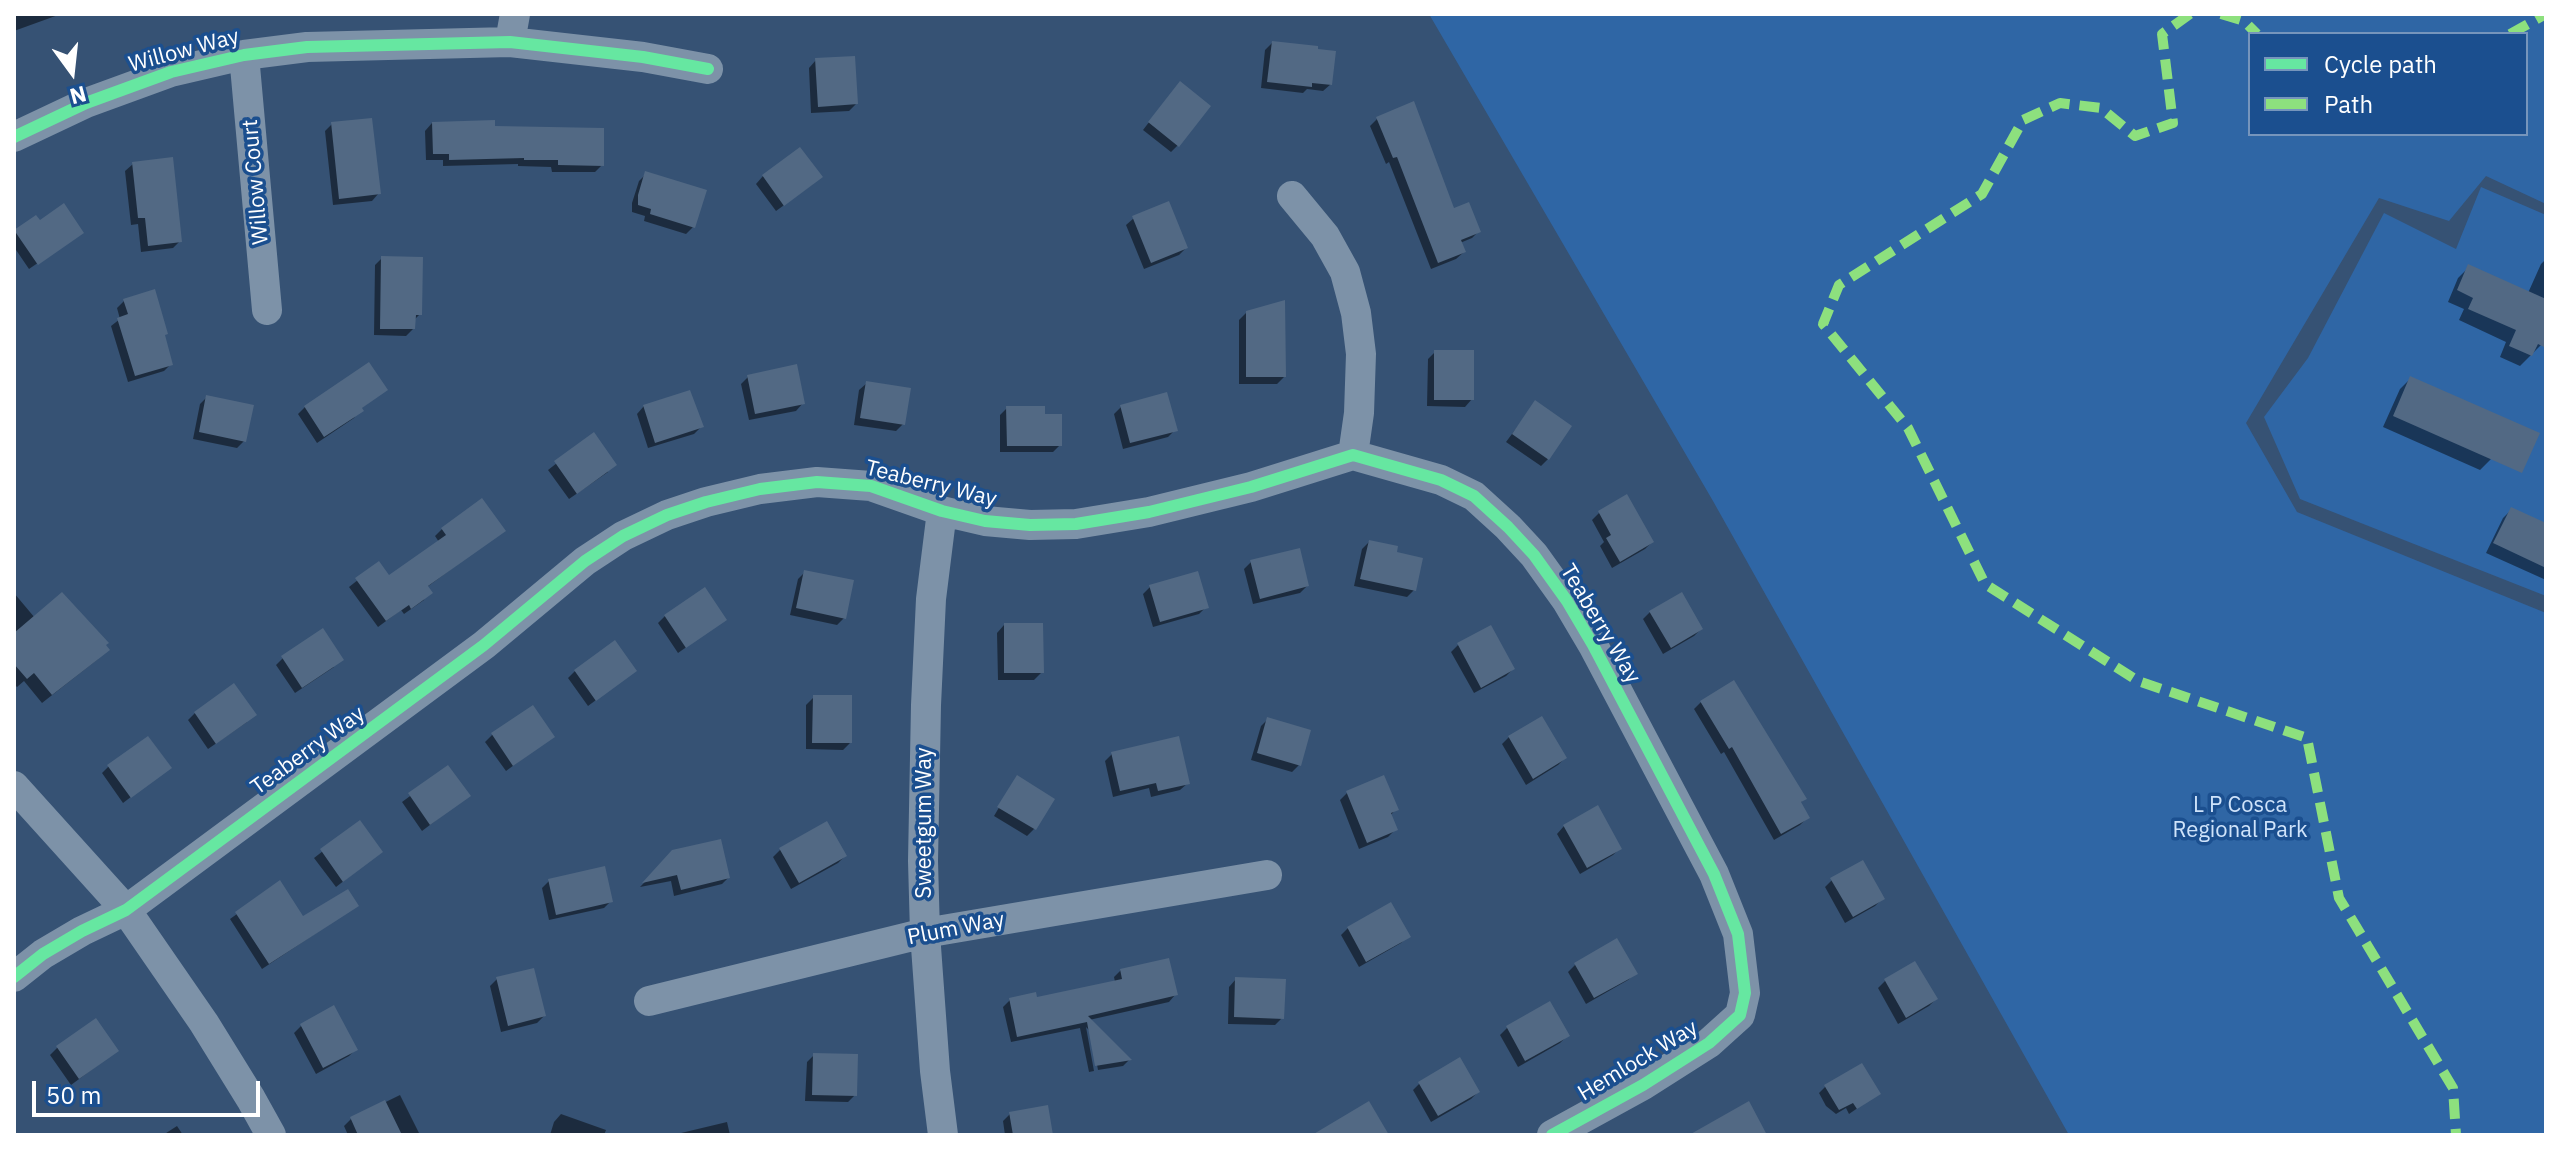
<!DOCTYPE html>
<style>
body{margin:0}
#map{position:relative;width:2560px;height:1149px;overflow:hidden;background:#365274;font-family:"IBM Plex Sans",sans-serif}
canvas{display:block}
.frame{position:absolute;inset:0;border:16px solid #fff;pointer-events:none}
.legend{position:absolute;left:2248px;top:32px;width:280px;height:104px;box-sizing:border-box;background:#1b4f8f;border:2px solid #7695bc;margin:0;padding:10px 14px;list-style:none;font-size:24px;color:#fff}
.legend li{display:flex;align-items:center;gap:16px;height:40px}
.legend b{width:40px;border:2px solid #7695bc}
.north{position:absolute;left:32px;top:32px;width:80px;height:80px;-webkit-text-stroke:6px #1b4f8f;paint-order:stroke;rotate:165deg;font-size:22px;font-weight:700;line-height:32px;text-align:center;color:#fff}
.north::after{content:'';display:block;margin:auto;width:28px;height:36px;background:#fff;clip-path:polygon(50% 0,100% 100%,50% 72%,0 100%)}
.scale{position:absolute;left:32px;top:1081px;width:228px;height:36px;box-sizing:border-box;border:4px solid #fff;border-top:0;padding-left:10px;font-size:24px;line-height:28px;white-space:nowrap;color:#fff;-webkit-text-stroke:6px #1b4f8f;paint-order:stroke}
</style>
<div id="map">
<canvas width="2560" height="1149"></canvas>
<div class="frame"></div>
<ul class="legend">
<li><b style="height:10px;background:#66e7a1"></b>Cycle path</li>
<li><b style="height:10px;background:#8de07e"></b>Path</li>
</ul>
<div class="north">N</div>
<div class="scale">50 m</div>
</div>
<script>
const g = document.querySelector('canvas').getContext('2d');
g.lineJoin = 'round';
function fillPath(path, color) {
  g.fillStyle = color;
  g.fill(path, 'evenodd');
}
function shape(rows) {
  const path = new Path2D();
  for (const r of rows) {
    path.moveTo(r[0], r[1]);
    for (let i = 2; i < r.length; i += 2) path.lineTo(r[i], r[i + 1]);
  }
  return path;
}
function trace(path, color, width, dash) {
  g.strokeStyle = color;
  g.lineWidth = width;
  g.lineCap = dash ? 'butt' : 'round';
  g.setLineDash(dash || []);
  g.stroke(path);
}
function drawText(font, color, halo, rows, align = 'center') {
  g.font = font + ' "IBM Plex Sans",sans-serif';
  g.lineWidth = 7;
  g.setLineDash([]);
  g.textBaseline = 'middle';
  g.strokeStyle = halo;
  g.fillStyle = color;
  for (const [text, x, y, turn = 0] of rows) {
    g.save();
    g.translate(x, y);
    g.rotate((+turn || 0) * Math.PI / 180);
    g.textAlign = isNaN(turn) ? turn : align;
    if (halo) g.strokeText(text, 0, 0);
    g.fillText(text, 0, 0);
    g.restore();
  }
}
fillPath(shape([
 [1429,14,2546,14,2546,204,2486,176,2449,221,2379,198,2246,423,2297,512,2546,613,2546,1135,2069,1135,1713,501],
 [2250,34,2526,34,2526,134,2250,134],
 [2481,187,2546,215,2546,596,2300,499,2264,417,2308,358,2384,213,2456,249]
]), '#2f66a5');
fillPath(shape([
 [14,14,61,14,14,31],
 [1272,43,1316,51,1331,84,1323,91,1307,89,1303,93,1261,88,1265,50],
 [816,60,856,104,849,111,811,113,809,68],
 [1173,91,1178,145,1171,152,1143,130],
 [1377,119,1453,210,1479,231,1472,238,1460,243,1464,252,1456,259,1431,269,1389,162,1386,164,1370,126],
 [432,123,494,128,602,165,595,172,552,172,551,167,518,166,518,164,443,166,443,160,426,160,425,131],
 [332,124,379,193,372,201,333,205,325,131],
 [133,164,180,241,173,248,141,252,138,224,131,225,125,171],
 [646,174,693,227,686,234,644,221,645,216,632,212,632,203,639,181],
 [763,176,813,184,776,211,756,184],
 [36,218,39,223,77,236,29,269,14,247,14,233],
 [1134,218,1186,248,1179,255,1144,269,1126,225],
 [382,258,420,314,414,320,413,329,406,336,374,335,375,265],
 [2546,259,2546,336,2544,342,2520,366,2500,357,2506,342,2459,320,2464,309,2448,302,2458,278,2469,267,2528,293,2541,264],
 [124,301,163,337,171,364,164,371,128,382,111,326,120,319,117,308],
 [1247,312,1284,377,1277,384,1239,384,1239,320],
 [1435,352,1472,399,1465,407,1427,406,1428,359],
 [748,377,803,403,796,411,749,420,741,384],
 [2411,378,2491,459,2480,470,2383,427,2400,389],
 [867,383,903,424,896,431,854,425,859,390],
 [386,390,360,409,354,418,317,443,298,414,305,407],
 [207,397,244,441,237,448,193,439,200,404],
 [1535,403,1548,459,1541,466,1506,442],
 [644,406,701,427,694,434,648,448,637,414],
 [1121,407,1175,430,1168,437,1123,449,1114,414],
 [1007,408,1043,416,1060,445,1053,452,1000,452,1000,415],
 [593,435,608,472,569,499,548,470],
 [2512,509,2546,535,2546,580,2486,553,2503,518],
 [1599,513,1652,542,1645,549,1612,568,1600,546,1604,542,1592,520],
 [442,529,503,531,427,587,424,600,404,614,401,610,378,627,349,587,378,564,388,578,439,542,435,536],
 [1369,542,1394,554,1414,590,1407,597,1354,586,1362,549],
 [1251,562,1307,586,1300,593,1253,604,1244,569],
 [805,572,844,618,837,625,790,615,798,579],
 [1150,587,1206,607,1199,614,1153,627,1143,594],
 [14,593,35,618,98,659,42,703,24,681,17,687,14,684],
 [1650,612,1701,629,1694,636,1663,654,1643,619],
 [665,616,725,620,678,653,658,623],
 [1004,625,1042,672,1034,680,998,680,997,633],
 [1458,645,1513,669,1506,676,1474,693,1451,652],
 [283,658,334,667,295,693,276,665],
 [575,671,635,671,588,706,568,678],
 [814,697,850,743,843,750,806,749,806,705],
 [1701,702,1804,799,1799,804,1807,818,1800,825,1774,840,1724,752,1721,754,1694,709],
 [195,713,247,722,208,749,188,720],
 [1268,719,1299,765,1292,772,1251,760,1261,726],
 [492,735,552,737,506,771,485,742],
 [1509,737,1565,758,1558,765,1526,785,1502,744],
 [1112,754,1188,783,1180,790,1151,797,1149,788,1113,797,1105,761],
 [109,766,169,768,123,803,102,773],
 [448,768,468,796,422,831,402,802],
 [1017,777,1052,800,1034,829,1027,836,994,816],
 [1347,793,1396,809,1390,816,1396,829,1388,837,1359,849,1340,800],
 [359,823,381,852,336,887,314,858],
 [1564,826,1620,848,1613,855,1580,874,1557,834],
 [780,850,845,856,838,863,791,889,773,857],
 [674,852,728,878,722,884,674,896,671,881,640,887],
 [1832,880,1882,899,1875,906,1845,923,1825,887],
 [549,881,611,901,604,908,549,920,542,888],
 [280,883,302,918,357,906,262,969,230,919],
 [1348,928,1408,936,1401,943,1359,967,1341,935],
 [1915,963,1936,999,1929,1006,1898,1024,1878,988,1885,981],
 [1575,965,1635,973,1628,980,1586,1004,1568,972],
 [1121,970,1175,995,1169,1002,1089,1020,1129,1060,1123,1066,1098,1070,1091,1032,1086,1027,1094,1071,1089,1072,1080,1028,1011,1042,1003,1007,1010,1000,1035,999,1115,982,1114,977],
 [497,979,544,1016,537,1023,501,1032,490,986],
 [1236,979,1282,1018,1275,1025,1228,1024,1229,987],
 [1549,1004,1567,1036,1560,1043,1518,1067,1500,1035,1507,1028],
 [301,1026,356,1049,349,1056,316,1074,294,1033],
 [57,1048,117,1051,71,1085,50,1055],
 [814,1055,855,1095,848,1102,805,1101,807,1062],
 [1420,1083,1478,1092,1471,1099,1431,1122,1413,1090],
 [1826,1086,1878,1094,1849,1114,1846,1108,1836,1114,1826,1106,1819,1093],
 [400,1095,420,1135,348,1135,344,1126,351,1119],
 [561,1114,606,1130,604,1135,550,1135,554,1122],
 [1010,1114,1051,1135,1005,1135,1003,1121],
 [727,1122,730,1135,678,1135,681,1133],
 [177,1126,183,1135,163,1135]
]), '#0007');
fillPath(shape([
 [1272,41,1318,46,1318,49,1336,51,1332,85,1312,83,1312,87,1267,82],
 [855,56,858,104,818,107,815,58],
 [1180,81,1211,106,1179,147,1148,122],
 [1414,101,1454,208,1469,202,1481,232,1461,240,1466,252,1438,263,1397,157,1393,158,1376,117],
 [372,118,381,194,339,199,331,122],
 [495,120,495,126,604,128,604,166,558,165,558,160,524,160,524,158,449,160,449,154,433,154,432,122],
 [800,147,823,177,784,206,762,175],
 [173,157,182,242,148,246,145,218,138,218,132,162],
 [645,171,707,190,695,228,650,214,651,209,638,205,638,195],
 [1169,201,1188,248,1151,263,1132,216],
 [64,203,84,233,38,265,14,230,36,215,40,220],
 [381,256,423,257,422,315,416,315,415,329,380,329],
 [2468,264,2546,299,2546,348,2538,344,2532,356,2509,346,2516,330,2468,309,2473,298,2457,290],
 [155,289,168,334,165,335,173,365,135,376,117,318,128,314,123,299],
 [1285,300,1286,377,1246,377,1246,311],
 [1434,350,1474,350,1474,400,1434,400],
 [369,362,388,390,362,408,364,411,324,437,304,406],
 [797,364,805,404,755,414,747,375],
 [2410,376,2540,433,2522,473,2393,416],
 [866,381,911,388,905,425,860,418],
 [690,390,704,427,655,443,643,405],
 [1167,392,1178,431,1130,443,1120,405],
 [206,395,254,405,246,442,199,432],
 [1535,400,1572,426,1549,460,1512,434],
 [1006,406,1045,406,1045,414,1062,414,1062,446,1007,446],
 [594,432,617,465,577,494,554,461],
 [1627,494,1654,542,1620,562,1606,538,1611,535,1598,511],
 [482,498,506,531,428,586,433,593,411,609,409,605,386,621,355,578,379,561,389,575,446,535,441,528],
 [2511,507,2546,523,2546,568,2493,543],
 [1369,540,1398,546,1397,552,1423,558,1416,591,1360,579],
 [1300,548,1309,586,1260,599,1250,560],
 [804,570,854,580,846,619,796,608],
 [1198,571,1209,608,1160,622,1149,585],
 [705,587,727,620,686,648,664,615],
 [62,592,109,643,106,645,110,650,52,695,34,673,27,679,14,664,14,633],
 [1682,592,1703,629,1671,648,1649,611],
 [1004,623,1043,623,1044,673,1004,673],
 [1491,625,1515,669,1481,688,1457,643],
 [323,628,344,660,302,688,281,656],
 [615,640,637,671,596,701,574,670],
 [1734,680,1807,799,1801,802,1810,818,1781,834,1732,747,1729,749,1700,701],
 [234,683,257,715,216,744,194,712],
 [813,695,852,695,852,743,812,743],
 [533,705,555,737,513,766,491,733],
 [1542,716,1567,758,1533,779,1508,736],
 [1267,717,1311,730,1301,766,1257,753],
 [148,736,172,768,131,798,107,765],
 [1179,736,1190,784,1158,791,1156,783,1120,791,1111,752],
 [448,765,471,796,430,825,408,793],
 [1017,775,1055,799,1036,830,997,807],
 [1384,775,1399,810,1391,813,1398,830,1367,843,1346,791],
 [1598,805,1622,849,1587,868,1563,825],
 [360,820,383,852,343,882,320,849],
 [827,821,847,856,799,883,779,848],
 [721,839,730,878,681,890,677,875,642,883,672,850],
 [1863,860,1885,899,1853,917,1830,878],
 [605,866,613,902,556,915,548,879],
 [280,880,303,916,348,889,359,906,269,964,235,912],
 [1391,902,1411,937,1366,962,1347,927],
 [1617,938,1638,974,1594,998,1574,963],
 [1169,958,1178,995,1088,1016,1132,1060,1095,1066,1087,1022,1017,1037,1009,998,1036,992,1037,997,1122,979,1120,969],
 [1915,961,1938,999,1906,1018,1884,979],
 [534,968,546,1016,508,1026,496,977],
 [1235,977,1286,979,1284,1019,1234,1017],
 [1550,1001,1570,1036,1525,1061,1506,1026],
 [334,1005,358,1050,323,1068,300,1024],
 [96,1018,119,1051,79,1079,56,1046],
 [813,1053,858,1054,857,1096,812,1095],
 [1460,1057,1480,1092,1438,1116,1418,1082],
 [1862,1063,1881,1094,1857,1109,1853,1103,1839,1110,1824,1085],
 [385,1100,402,1135,358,1135,350,1117],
 [1369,1101,1389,1135,1312,1135],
 [1749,1101,1767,1135,1689,1135],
 [1048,1105,1053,1135,1013,1135,1009,1112]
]), '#526984');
trace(shape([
 [510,42,515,14],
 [244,55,267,310],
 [14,137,86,103,171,72,244,55,307,47,510,42,643,57,708,69],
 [1292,196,1325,236,1345,272,1356,313,1361,354,1359,413,1353,455],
 [942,511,931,599,926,705,923,861,925,933,935,1071,943,1135],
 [14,786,126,910,204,1023,251,1099,271,1135],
 [14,977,43,954,82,931,126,910,484,645,585,561,623,536,667,515,706,502,760,489,817,482,871,486,942,511,985,521,1030,525,1076,524,1149,512,1251,487,1353,455,1441,480,1474,496,1508,527,1534,555,1567,601,1593,645,1714,874,1738,934,1745,993,1740,1015,1709,1043,1643,1085,1552,1135],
 [649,1001,925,933,1267,875]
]), '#7d92a8', 30);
trace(shape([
 [2190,14,2162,34,2173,123,2135,136,2101,108,2060,103,2023,120,1982,194,1839,285,1823,324,1908,428,1985,584,2138,681,2307,738,2339,898,2453,1088,2456,1135],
 [2221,14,2244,21,2257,34],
 [2510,34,2546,14]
]), '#8de07e', 10, [20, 10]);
trace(shape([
 [14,137,86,103,171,72,244,55,307,47,510,42,643,57,708,69],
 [14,977,43,954,82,931,126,910,484,645,585,561,623,536,667,515,706,502,760,489,817,482,871,486,942,511,985,521,1030,525,1076,524,1149,512,1251,487,1353,455,1441,480,1474,496,1508,527,1534,555,1567,601,1593,645,1714,874,1738,934,1745,993,1740,1015,1709,1043,1643,1085,1552,1135]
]), '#66e7a1', 12);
drawText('22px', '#fff', '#1b4f8f', [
 ["Willow Way",184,51,-15],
 ["Willow Court",256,182,-95],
 ["Teaberry Way",931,484,14],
 ["Teaberry Way",1600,624,59],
 ["Teaberry Way",308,751,-36],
 ["Sweetgum Way",925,823,-90],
 ["Plum Way",956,929,-11],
 ["Hemlock Way",1638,1061,-31]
]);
drawText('22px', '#cfe3fa', '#1b4f8f', [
 ["L P Cosca",2240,806],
 ["Regional Park",2240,831]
]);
</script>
